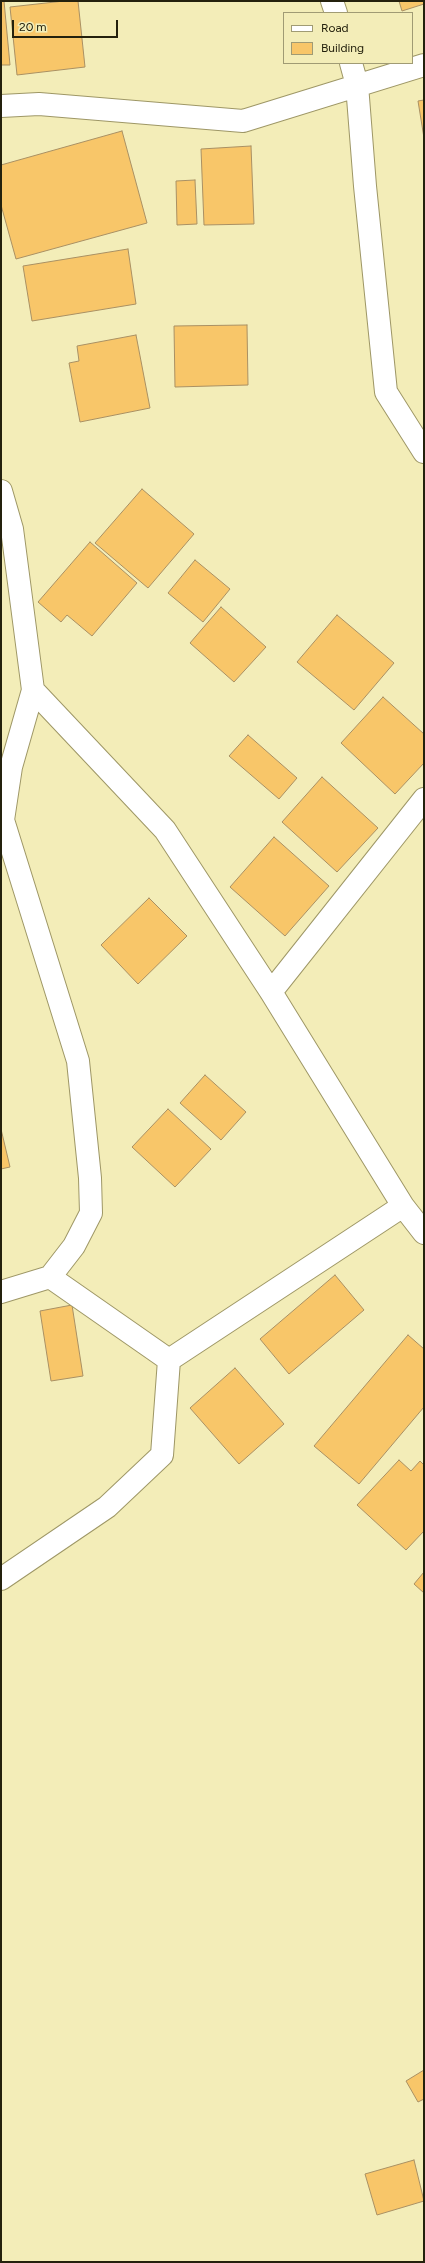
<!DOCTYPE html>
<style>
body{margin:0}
#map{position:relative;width:425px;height:2263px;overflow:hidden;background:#f3edb8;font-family:Figtree,sans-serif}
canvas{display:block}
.frame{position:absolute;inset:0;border:2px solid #24210d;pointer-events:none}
.legend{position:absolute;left:283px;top:12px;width:130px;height:52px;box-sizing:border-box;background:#f3edb8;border:1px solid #a09b74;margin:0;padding:5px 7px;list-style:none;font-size:12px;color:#24210d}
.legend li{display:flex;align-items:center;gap:8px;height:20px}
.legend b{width:20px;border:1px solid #a09b74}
.scale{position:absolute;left:12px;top:20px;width:106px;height:18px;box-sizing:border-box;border:2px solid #24210d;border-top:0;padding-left:5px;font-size:12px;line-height:14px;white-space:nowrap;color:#24210d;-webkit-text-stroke:3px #f3edb8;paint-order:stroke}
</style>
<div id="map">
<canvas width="425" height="2263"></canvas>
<div class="frame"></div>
<ul class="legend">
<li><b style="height:5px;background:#fff"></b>Road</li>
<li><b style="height:11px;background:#f8c669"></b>Building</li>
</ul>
<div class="scale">20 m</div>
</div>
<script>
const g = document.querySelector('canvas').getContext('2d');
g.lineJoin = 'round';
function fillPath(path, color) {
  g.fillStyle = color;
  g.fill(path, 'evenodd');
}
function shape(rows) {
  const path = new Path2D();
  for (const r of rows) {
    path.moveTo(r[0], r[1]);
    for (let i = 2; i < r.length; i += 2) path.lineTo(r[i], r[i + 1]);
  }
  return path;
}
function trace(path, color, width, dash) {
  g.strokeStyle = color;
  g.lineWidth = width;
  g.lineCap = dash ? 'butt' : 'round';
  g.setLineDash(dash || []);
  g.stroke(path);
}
const building = shape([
 [1,1,4,1,10,65,1,65,1,1],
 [64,1,78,1,85,67,17,75,10,7,64,1],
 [399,1,424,1,424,4,402,11,399,1],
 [424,100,424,138,418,101,424,100],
 [122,131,147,223,16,259,1,205,1,165,122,131],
 [251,146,254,224,204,225,201,149,251,146],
 [195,180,197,224,177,225,176,181,195,180],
 [128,249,136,304,32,321,23,266,128,249],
 [247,325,248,385,175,387,174,326,247,325],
 [136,335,150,408,80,422,69,363,79,361,77,346,136,335],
 [142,489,194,534,148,588,95,543,142,489],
 [90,542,137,583,92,636,67,615,61,622,38,602,90,542],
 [195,560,230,589,203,622,168,593,195,560],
 [221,607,266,647,234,682,190,643,221,607],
 [337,615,394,663,354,710,297,662,337,615],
 [383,697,424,734,424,763,395,794,341,743,383,697],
 [248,735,297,778,279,799,229,756,248,735],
 [322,777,378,828,337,872,282,822,322,777],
 [274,837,329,886,285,936,230,887,274,837],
 [149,898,187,936,138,984,101,945,149,898],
 [205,1075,246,1112,221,1140,180,1103,205,1075],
 [168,1109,211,1149,175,1187,132,1147,168,1109],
 [1,1129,10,1167,1,1169,1,1129],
 [335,1275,364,1310,289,1374,260,1339,335,1275],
 [72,1305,83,1376,51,1381,40,1311,72,1305],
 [408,1335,424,1349,424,1407,359,1484,314,1446,408,1335],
 [235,1368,284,1424,239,1464,190,1408,235,1368],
 [399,1460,411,1471,420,1461,424,1465,424,1531,406,1550,357,1505,399,1460],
 [424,1572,424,1593,414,1584,424,1572],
 [424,2070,424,2099,418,2102,406,2081,424,2070],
 [414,2160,424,2201,377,2215,365,2174,414,2160]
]);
fillPath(building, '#f8c669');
trace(building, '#a99063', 1);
const street = shape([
 [332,1,336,13],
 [351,63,357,85,365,186,386,392,424,452],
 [1,106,39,104,243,121,424,65],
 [1,491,12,529,33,690,11,767,3,820,78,1061,90,1178,91,1213,74,1246,50,1277,1,1292],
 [33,690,165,830,271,992,403,1206,424,1233],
 [271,992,424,799],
 [50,1277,169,1360,403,1206],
 [1,1579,107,1507,162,1455,169,1360]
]);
trace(street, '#9e9766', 24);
trace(street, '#fff', 22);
</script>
